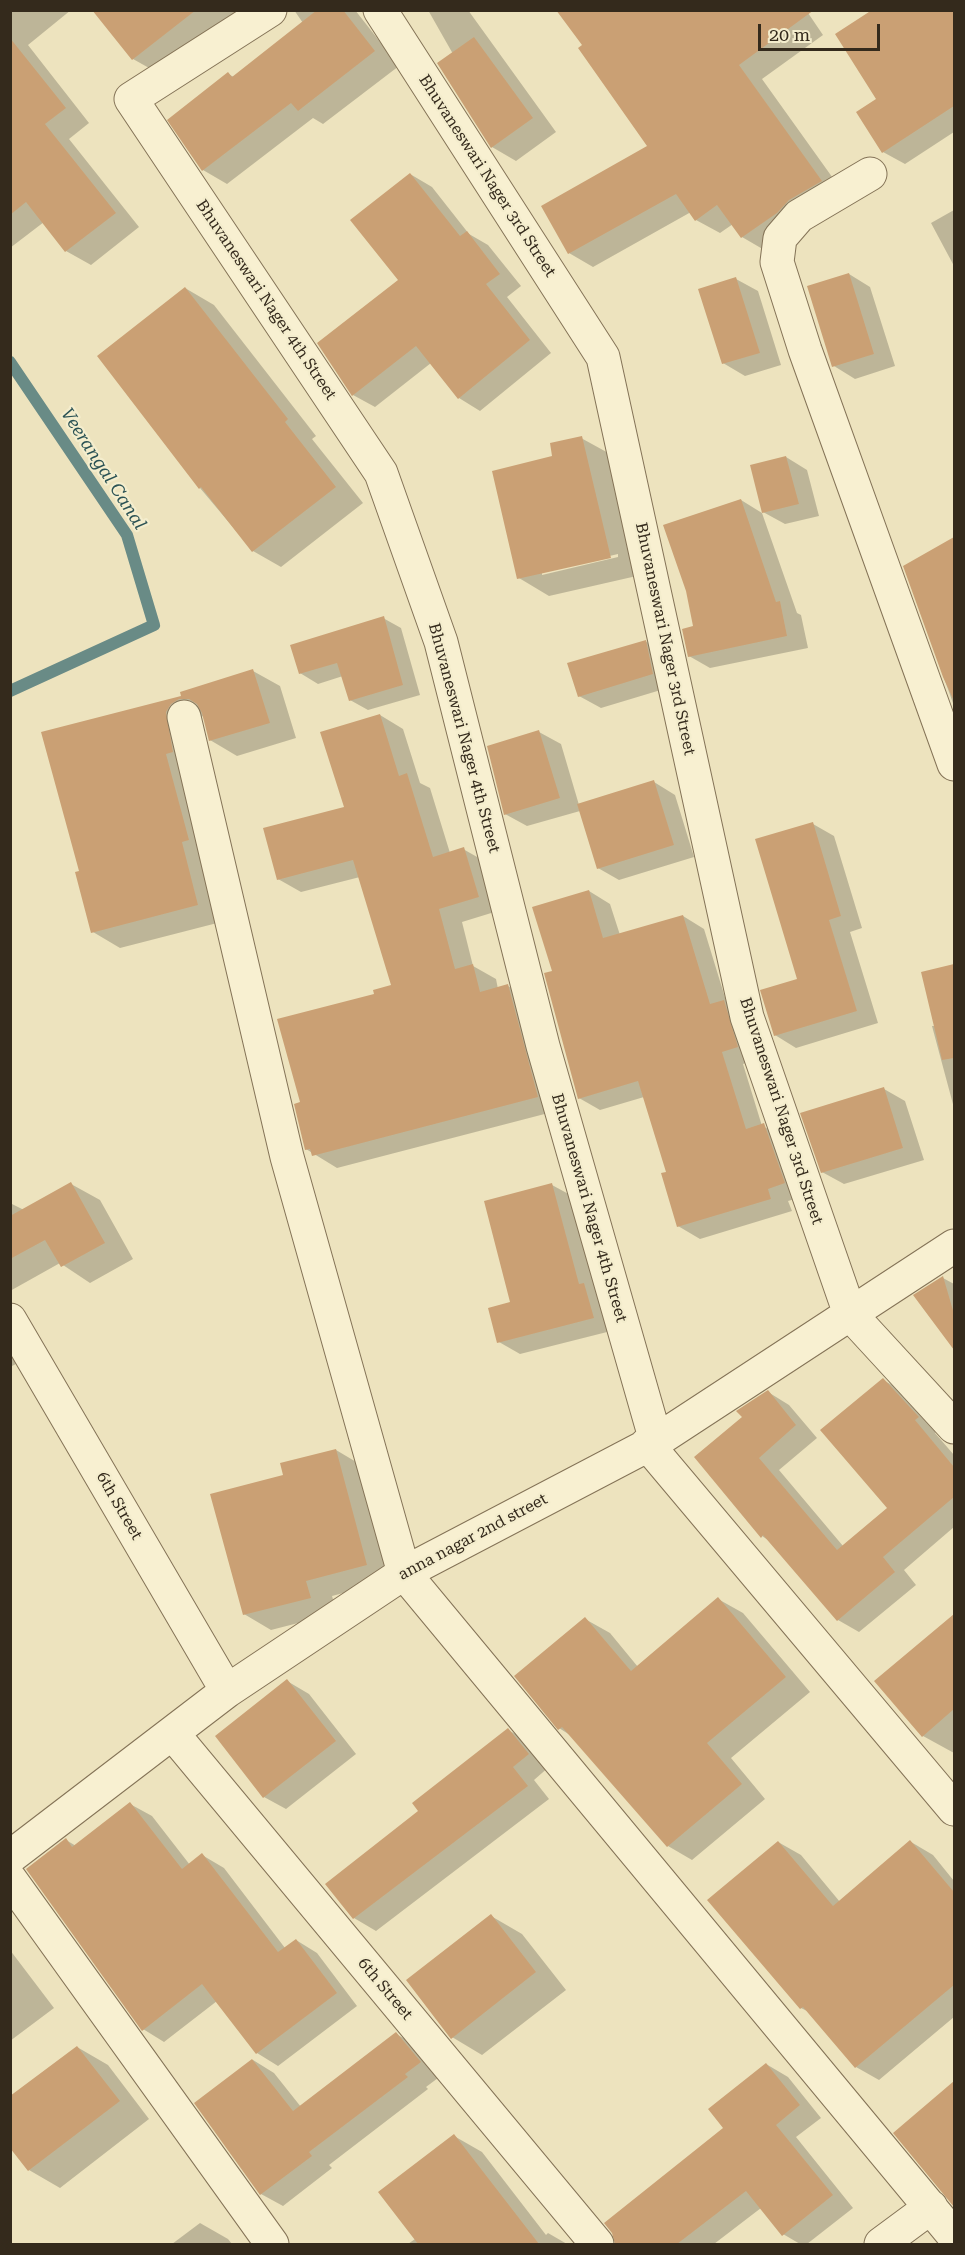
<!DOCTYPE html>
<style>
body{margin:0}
#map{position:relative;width:965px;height:2255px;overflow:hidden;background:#ede3be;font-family:"Roboto Serif",serif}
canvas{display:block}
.frame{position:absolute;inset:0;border:12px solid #342a1c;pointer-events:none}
.scale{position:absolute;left:758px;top:24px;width:122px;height:27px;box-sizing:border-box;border:3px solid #342a1c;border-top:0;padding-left:8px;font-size:18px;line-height:21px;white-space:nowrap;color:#342a1c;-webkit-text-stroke:4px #f4edcd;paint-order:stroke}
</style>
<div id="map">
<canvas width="965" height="2255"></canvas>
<div class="frame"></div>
<div class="scale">20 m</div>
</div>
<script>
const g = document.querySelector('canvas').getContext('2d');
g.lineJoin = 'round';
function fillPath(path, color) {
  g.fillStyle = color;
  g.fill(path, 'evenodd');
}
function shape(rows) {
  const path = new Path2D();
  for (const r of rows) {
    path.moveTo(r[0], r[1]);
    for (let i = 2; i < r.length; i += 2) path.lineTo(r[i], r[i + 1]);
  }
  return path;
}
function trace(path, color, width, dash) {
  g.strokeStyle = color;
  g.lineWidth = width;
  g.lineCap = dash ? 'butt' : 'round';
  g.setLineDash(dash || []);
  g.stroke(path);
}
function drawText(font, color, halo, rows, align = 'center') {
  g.font = font + ' "Roboto Serif",serif';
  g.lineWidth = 4.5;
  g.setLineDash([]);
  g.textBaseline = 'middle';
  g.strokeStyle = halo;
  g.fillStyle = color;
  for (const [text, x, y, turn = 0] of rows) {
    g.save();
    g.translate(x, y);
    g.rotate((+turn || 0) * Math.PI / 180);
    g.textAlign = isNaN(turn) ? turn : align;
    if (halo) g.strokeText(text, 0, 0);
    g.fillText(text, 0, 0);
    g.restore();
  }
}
fillPath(shape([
 [10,10,71,10,28,45,89,123,69,139,139,227,91,265,66,251,44,222,10,248],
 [94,10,257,10,158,73,133,59],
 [294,10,355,10,399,66,323,124,313,118,227,184,203,170,169,120,228,74,234,77,303,23],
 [428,10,468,10,556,132,516,161,492,147,439,64,453,54],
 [806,10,823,35,762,79,845,195,766,251,742,237,733,224,720,233,696,220,691,212,593,267,569,253,543,206,649,146,584,46],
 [875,10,954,10,954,132,905,164,883,152],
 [410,174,432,187,469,234,488,245,521,286,507,297,551,353,480,411,459,398,431,363,375,407,353,395,400,281],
 [954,210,954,266,931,223],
 [849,274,870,287,895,366,855,379,834,366],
 [736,279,758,291,781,365,745,376,723,363],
 [185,288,214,305,316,436,312,439,363,503,281,567,253,551,200,488],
 [581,438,612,455,641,575,549,596,519,578,554,457],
 [618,554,618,557,542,575,542,572],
 [786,457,807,470,819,516,785,524,763,512],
 [741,500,762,513,797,613,801,615,808,648,710,668,689,656,695,627],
 [954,540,954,706,904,566],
 [383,618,401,628,420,695,368,710,350,700,343,676,318,684,300,673],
 [645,641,667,654,674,686,601,708,579,696],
 [253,671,280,686,296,738,237,756,210,740,203,716,198,719,225,921,120,948,93,932,81,872,43,733,183,697],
 [380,715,403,729,420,783,430,788,450,853,463,849,486,862,501,910,462,922,473,966,496,979,498,989,508,986,531,999,560,1110,337,1168,306,1149,302,1103,376,995,393,986,360,877,301,892,278,879,346,808],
 [539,732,561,744,579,805,654,782,675,795,694,857,619,880,598,868,580,811,527,826,505,814],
 [813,824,834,836,862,928,850,932,878,1023,796,1048,775,1035,798,980],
 [589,891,610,904,620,935,683,916,704,929,727,1004,758,1059,743,1064,762,1126,785,1137,806,1196,788,1201,792,1211,700,1239,678,1226,668,1173,644,1097,600,1110,579,1098,554,972],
 [954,966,954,1108,932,1026,935,1026,923,973],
 [884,1089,905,1101,924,1160,844,1184,822,1172],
 [71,1184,100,1200,133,1259,90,1283,60,1263,10,1291,10,1203,24,1210],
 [552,1185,574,1197,615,1330,520,1354,499,1342],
 [943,1278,954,1284,954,1348,915,1296],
 [10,1324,28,1358,10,1367],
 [883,1380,905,1392,939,1429,935,1433,954,1455,954,1527,904,1570,916,1585,859,1632,838,1620,771,1542,762,1536,744,1417,768,1392,789,1405,817,1438,779,1470,843,1546,889,1508],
 [336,1450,363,1466,393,1580,332,1596,337,1613,271,1630,244,1614,285,1476],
 [718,1599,743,1613,810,1692,731,1758,765,1799,692,1860,668,1846,570,1735,559,1728,585,1619,610,1633,638,1667],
 [954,1616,954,1753,923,1736,877,1681],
 [287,1681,309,1694,356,1754,286,1809,264,1797],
 [508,1730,530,1742,550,1766,534,1780,549,1799,376,1931,354,1918,327,1885,420,1812],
 [130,1804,152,1816,190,1865,202,1855,224,1868,285,1948,296,1940,317,1953,357,2006,278,2066,257,2053,217,2001,164,2042,143,2029,66,1840,76,1846],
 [778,1842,801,1855,840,1902,911,1842,933,1855,954,1881,954,2017,879,2080,856,2067,811,2013,801,2008],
 [491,1916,522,1934,566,1990,482,2055,452,2037],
 [10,1950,54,2008,10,2041],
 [396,2034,418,2046,442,2075,426,2087,428,2089,329,2165,332,2168,283,2206,261,2194,253,2060,274,2073,301,2107],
 [77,2047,108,2065,149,2119,60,2188,29,2170],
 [766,2064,788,2077,821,2118,796,2137,853,2208,807,2244,800,2244,783,2234,761,2208,714,2244,634,2244,613,2218,725,2128],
 [954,2083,954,2205,895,2133],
 [454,2136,482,2152,546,2235,548,2233,567,2244,408,2244,415,2239],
 [200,2223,228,2239,232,2244,172,2244]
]), '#0003');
trace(shape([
 [10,362,127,535,154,625,10,691]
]), '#698b86', 12);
fillPath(shape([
 [92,10,196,10,132,60],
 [317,10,343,10,375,51,298,111,291,103,202,171,167,120,228,72,232,77],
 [556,10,814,10,739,65,822,181,789,200,777,213,741,238,717,205,695,221,676,194,568,254,541,206,647,146,578,48,582,45],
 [872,10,954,10,954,106,882,153,856,112,876,99,835,34],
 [474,37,533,118,491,148,437,63],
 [10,38,66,108,45,124,116,213,65,252,26,202,10,215],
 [410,173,460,236,467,231,500,274,486,284,530,340,458,399,416,346,352,396,317,343,398,280,350,220],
 [849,273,874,354,832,367,807,286],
 [736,277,760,353,722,364,698,289],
 [185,287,288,419,285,422,336,487,252,552,201,487,199,489,97,356],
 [582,436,611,558,517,579,492,471,552,456,550,443],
 [786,456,799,504,762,513,750,465],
 [741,499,776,602,780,601,787,636,688,657,682,629,693,626,686,591,663,525],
 [954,537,954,701,943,677,903,566],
 [384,616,403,685,349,701,337,663,299,674,290,645],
 [646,640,653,674,578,697,567,663],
 [253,669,270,723,209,741,202,713,197,704,189,699,179,699,171,704,166,712,173,752,166,754,189,840,182,842,198,905,91,933,75,872,79,871,41,732,181,696,180,692],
 [380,714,399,776,407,773,433,857,464,847,479,897,439,909,455,969,473,964,480,992,508,984,538,1097,312,1156,310,1149,305,1150,294,1104,300,1102,277,1019,374,994,373,990,391,985,353,860,277,880,263,828,344,807,320,732],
 [539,730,560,798,504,815,487,746],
 [654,780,674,845,597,869,577,804],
 [813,822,841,916,829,920,857,1011,774,1036,760,990,797,979,755,839],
 [589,890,603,938,683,915,710,1004,724,1000,738,1047,722,1052,746,1129,764,1123,785,1183,768,1189,771,1199,677,1227,661,1173,666,1172,638,1081,578,1099,544,973,552,971,532,907],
 [954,964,954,1058,942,1060,921,972],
 [884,1087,903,1148,821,1173,800,1113],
 [71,1182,105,1243,61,1267,45,1240,10,1259,10,1216],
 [552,1183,579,1284,584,1283,594,1318,497,1343,488,1308,510,1302,484,1201],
 [943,1276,954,1314,954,1350,913,1295],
 [883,1378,919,1417,915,1420,954,1467,954,1497,883,1557,895,1572,837,1621,763,1535,761,1538,694,1457,742,1417,736,1411,768,1390,796,1425,759,1458,837,1550,887,1508,820,1430],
 [336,1449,367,1565,306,1581,311,1598,243,1615,210,1494,283,1475,280,1463],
 [718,1597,786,1677,707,1743,742,1784,667,1847,562,1727,558,1730,514,1676,585,1617,631,1671],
 [954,1614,954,1709,922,1737,874,1681],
 [287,1679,336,1741,263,1798,215,1736],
 [508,1728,529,1754,513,1767,528,1786,353,1919,325,1884,418,1811,412,1803],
 [130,1802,182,1869,202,1853,278,1952,296,1939,337,1993,256,2054,202,1984,142,2031,26,1869,66,1838,72,1847],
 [910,1840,954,1892,954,1985,855,2068,803,2007,800,2009,707,1900,778,1841,833,1906],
 [491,1914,536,1972,451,2039,406,1980],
 [396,2032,421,2062,405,2074,408,2077,309,2152,312,2156,260,2195,194,2103,252,2059,293,2111],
 [77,2046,120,2101,28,2171,10,2148,10,2096],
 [766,2063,800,2105,776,2125,833,2195,782,2236,746,2191,677,2244,615,2244,612,2233,604,2223,723,2128,708,2109],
 [954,2081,954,2207,893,2133],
 [454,2134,539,2244,418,2244,378,2192]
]), '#caa074');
const street = shape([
 [270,10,131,99,381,473,441,642,543,1046,656,1441],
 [380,10,603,357,747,1017,850,1314,954,1427],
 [870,174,799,216,780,238,777,262,805,350,954,764],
 [184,717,287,1157,404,1573,954,2236],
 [10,1320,227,1691],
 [647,1444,954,1809],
 [173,1734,597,2244],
 [10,1857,227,1691,404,1573,656,1441,954,1246],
 [10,1879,272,2244],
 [881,2244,931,2207]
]);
trace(street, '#847357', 35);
trace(street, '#f8f0d1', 33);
drawText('16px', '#342a1c', '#f4edcd', [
 ["Bhuvaneswari Nager 3rd Street",487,176,57],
 ["Bhuvaneswari Nager 4th Street",266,300,56],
 ["Bhuvaneswari Nager 3rd Street",665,639,78],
 ["Bhuvaneswari Nager 4th Street",464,738,75],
 ["Bhuvaneswari Nager 3rd Street",781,1111,72],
 ["Bhuvaneswari Nager 4th Street",589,1208,74],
 ["6th Street",119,1506,60],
 ["anna nagar 2nd street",473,1537,-28],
 ["6th Street",385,1989,50]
]);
drawText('italic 18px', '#2b5254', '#f4edcd', [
 ["Veerangal Canal",103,469,57]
]);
</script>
